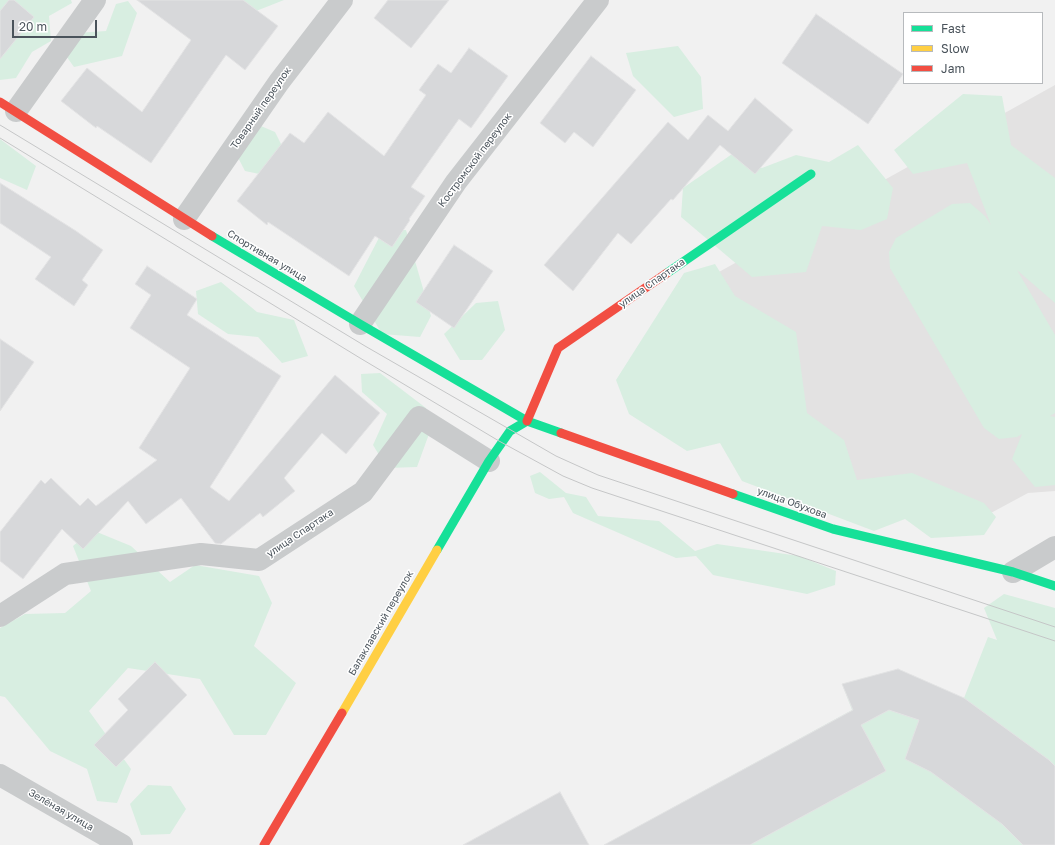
<!DOCTYPE html>
<meta charset="utf-8">
<style>
body{margin:0}
#map{position:relative;width:1055px;height:845px;overflow:hidden;background:#f1f1f1;font-family:"Golos Text",sans-serif}
canvas{display:block}
.legend{position:absolute;left:903px;top:12px;width:140px;height:72px;box-sizing:border-box;background:#fff;border:1px solid #b7babd;margin:0;padding:5px 7px;list-style:none;font-size:12px;color:#4a535b}
.legend li{display:flex;align-items:center;gap:8px;height:20px}
.legend b{width:20px;border:1px solid #b7babd}
.scale{position:absolute;left:12px;top:20px;width:85px;height:18px;box-sizing:border-box;border:2px solid #4a535b;border-top:0;padding-left:5px;font-size:12px;line-height:14px;white-space:nowrap;color:#4a535b;-webkit-text-stroke:3px #fff;paint-order:stroke}
</style>
<div id="map">
<canvas width="1055" height="845"></canvas>
<ul class="legend">
<li><b style="height:5px;background:#16e098"></b>Fast</li>
<li><b style="height:5px;background:#ffcf43"></b>Slow</li>
<li><b style="height:5px;background:#f24e42"></b>Jam</li>
</ul>
<div class="scale">20 m</div>
</div>
<script>
const g = document.querySelector('canvas').getContext('2d');
g.lineJoin = 'round';
function fillPath(path, color) {
  g.fillStyle = color;
  g.fill(path, 'evenodd');
}
function shape(rows) {
  const path = new Path2D();
  for (const r of rows) {
    path.moveTo(r[0], r[1]);
    for (let i = 2; i < r.length; i += 2) path.lineTo(r[i], r[i + 1]);
  }
  return path;
}
function trace(path, color, width, dash) {
  g.strokeStyle = color;
  g.lineWidth = width;
  g.lineCap = dash ? 'butt' : 'round';
  g.setLineDash(dash || []);
  g.stroke(path);
}
function drawText(font, color, halo, rows, align = 'center') {
  g.font = font + ' "Golos Text",sans-serif';
  g.lineWidth = 3;
  g.setLineDash([]);
  g.textBaseline = 'middle';
  g.strokeStyle = halo;
  g.fillStyle = color;
  for (const [text, x, y, turn = 0] of rows) {
    g.save();
    g.translate(x, y);
    g.rotate((+turn || 0) * Math.PI / 180);
    g.textAlign = isNaN(turn) ? turn : align;
    if (halo) g.strokeText(text, 0, 0);
    g.fillText(text, 0, 0);
    g.restore();
  }
}
fillPath(shape([
 [1055,85,1055,491,1028,493,976,521,838,499,701,282]
]), '#e3e2e2');
fillPath(shape([
 [0,0,71,0,72,3,49,16,51,41,32,52,16,78,0,80],
 [203,0,284,0,246,15],
 [128,1,137,13,122,56,74,67,64,53,77,33,106,31,116,4],
 [678,46,701,77,703,109,674,117,633,76,626,53],
 [963,94,1002,96,1011,145,1055,178,1055,303,1017,270,1055,335,1055,413,1050,416,1055,417,1055,485,1035,487,1012,459,1022,434,1017,437,999,439,984,428,890,268,889,252,896,238,952,204,970,203,985,216,991,225,967,163,913,174,894,150],
 [249,121,275,132,285,152,269,176,245,171,231,144],
 [0,139,36,166,27,190,0,178],
 [858,145,893,188,887,219,861,230,822,226,806,272,752,277,681,217,683,188,735,152,762,168,796,155,829,162],
 [383,230,406,230,431,316,420,337,382,334,354,286],
 [715,264,735,296,796,332,807,413,844,440,857,480,912,473,984,503,996,517,984,535,931,538,905,519,874,531,742,481,720,443,687,451,629,414,616,380,684,273],
 [221,282,257,312,294,320,308,356,282,363,258,337,228,334,198,314,196,291],
 [498,301,505,330,482,360,460,360,444,334,476,303],
 [380,373,426,408,429,434,417,467,387,468,373,445,387,414,362,392,361,374],
 [540,472,566,493,586,497,598,516,659,521,695,551,717,544,799,556,836,571,835,585,807,594,713,575,696,556,676,558,573,513,564,497,549,499,535,493,530,476],
 [92,530,131,546,170,582,195,565,259,576,272,603,254,646,296,683,266,735,234,735,200,679,128,668,89,711,131,769,117,803,97,801,87,769,50,751,5,697,0,696,0,628,25,614,65,613,91,591,73,546],
 [1004,594,1055,608,1055,845,604,845,852,710,842,684,898,669,964,698,988,637,997,640,984,608],
 [148,785,171,786,186,809,170,834,141,835,130,804]
]), '#d8eee1');
const building = shape([
 [9,0,14,0,34,17,0,59,0,11,9,0],
 [137,0,243,0,278,26,245,70,226,55,151,163,97,126,96,128,61,101,87,68,142,112,191,40,137,0],
 [388,0,449,0,411,48,374,18,388,0],
 [816,14,903,74,868,124,782,63,816,14],
 [469,48,508,76,471,128,459,119,411,187,425,196,409,219,410,220,392,247,375,236,349,276,268,222,267,225,237,201,290,133,304,143,328,112,384,156,426,95,419,90,438,64,451,73,469,48],
 [591,56,636,90,593,147,574,132,565,143,540,123,591,56],
 [755,98,793,130,755,174,720,145,673,200,671,199,631,244,618,233,573,291,544,265,668,122,688,140,708,115,728,131,755,98],
 [0,183,76,231,103,250,82,280,88,285,74,306,35,279,51,257,0,223,0,183],
 [454,245,493,271,454,328,416,302,454,245],
 [147,266,197,299,187,315,281,376,210,487,229,501,335,375,380,413,346,454,322,433,284,478,295,491,263,517,260,513,221,544,215,543,181,498,146,524,128,501,83,549,62,529,23,579,0,561,0,532,41,480,45,484,51,478,80,506,88,498,96,506,157,460,139,448,190,368,130,328,151,295,135,284,147,266],
 [0,339,34,362,0,411,0,339],
 [155,662,187,695,116,767,94,745,128,710,118,699,155,662],
 [898,669,964,698,1049,760,1055,766,1055,845,1023,845,1002,824,931,772,905,759,919,720,889,710,861,725,886,771,750,845,604,845,853,710,842,684,898,669],
 [560,792,589,845,463,845,560,792]
]);
fillPath(building, '#d7d8da');
trace(building, '#e3e3e4', 1);
trace(shape([
 [16,111,95,0],
 [184,219,279,82,342,0],
 [360,324,456,182,598,0],
 [1013,572,1055,547],
 [0,616,65,574,201,554,259,560,363,492,419,417,489,461],
 [0,775,122,845]
]), '#c9cbcc', 22);
trace(shape([
 [212,236,360,324,527,421,561,433],
 [667,273,811,174],
 [733,494,833,529,1013,572,1055,586],
 [437,550,489,461,510,431,527,421]
]), '#16e098', 9);
trace(shape([
 [342,713,437,550]
]), '#ffcf43', 9);
trace(shape([
 [0,102,212,236],
 [527,421,558,348,667,273],
 [561,433,733,494],
 [264,845,342,713]
]), '#f24e42', 9);
trace(shape([
 [0,125,365,346,556,456,598,475,1055,627],
 [0,138,360,358,499,441,563,476,592,488,1055,641]
]), '#c5c6c7', 1);
drawText('10px', '#4a535b', '#fff', [
 ["Товарный переулок",261,108,-55],
 ["Костромской переулок",475,160,-53],
 ["Спортивная улица",267,256,31],
 ["улица Спартака",652,283,-35],
 ["улица Обухова",792,503,20],
 ["улица Спартака",300,533,-34],
 ["Балаклавский переулок",381,623,-60],
 ["Зелёная улица",61,810,30]
]);
</script>
